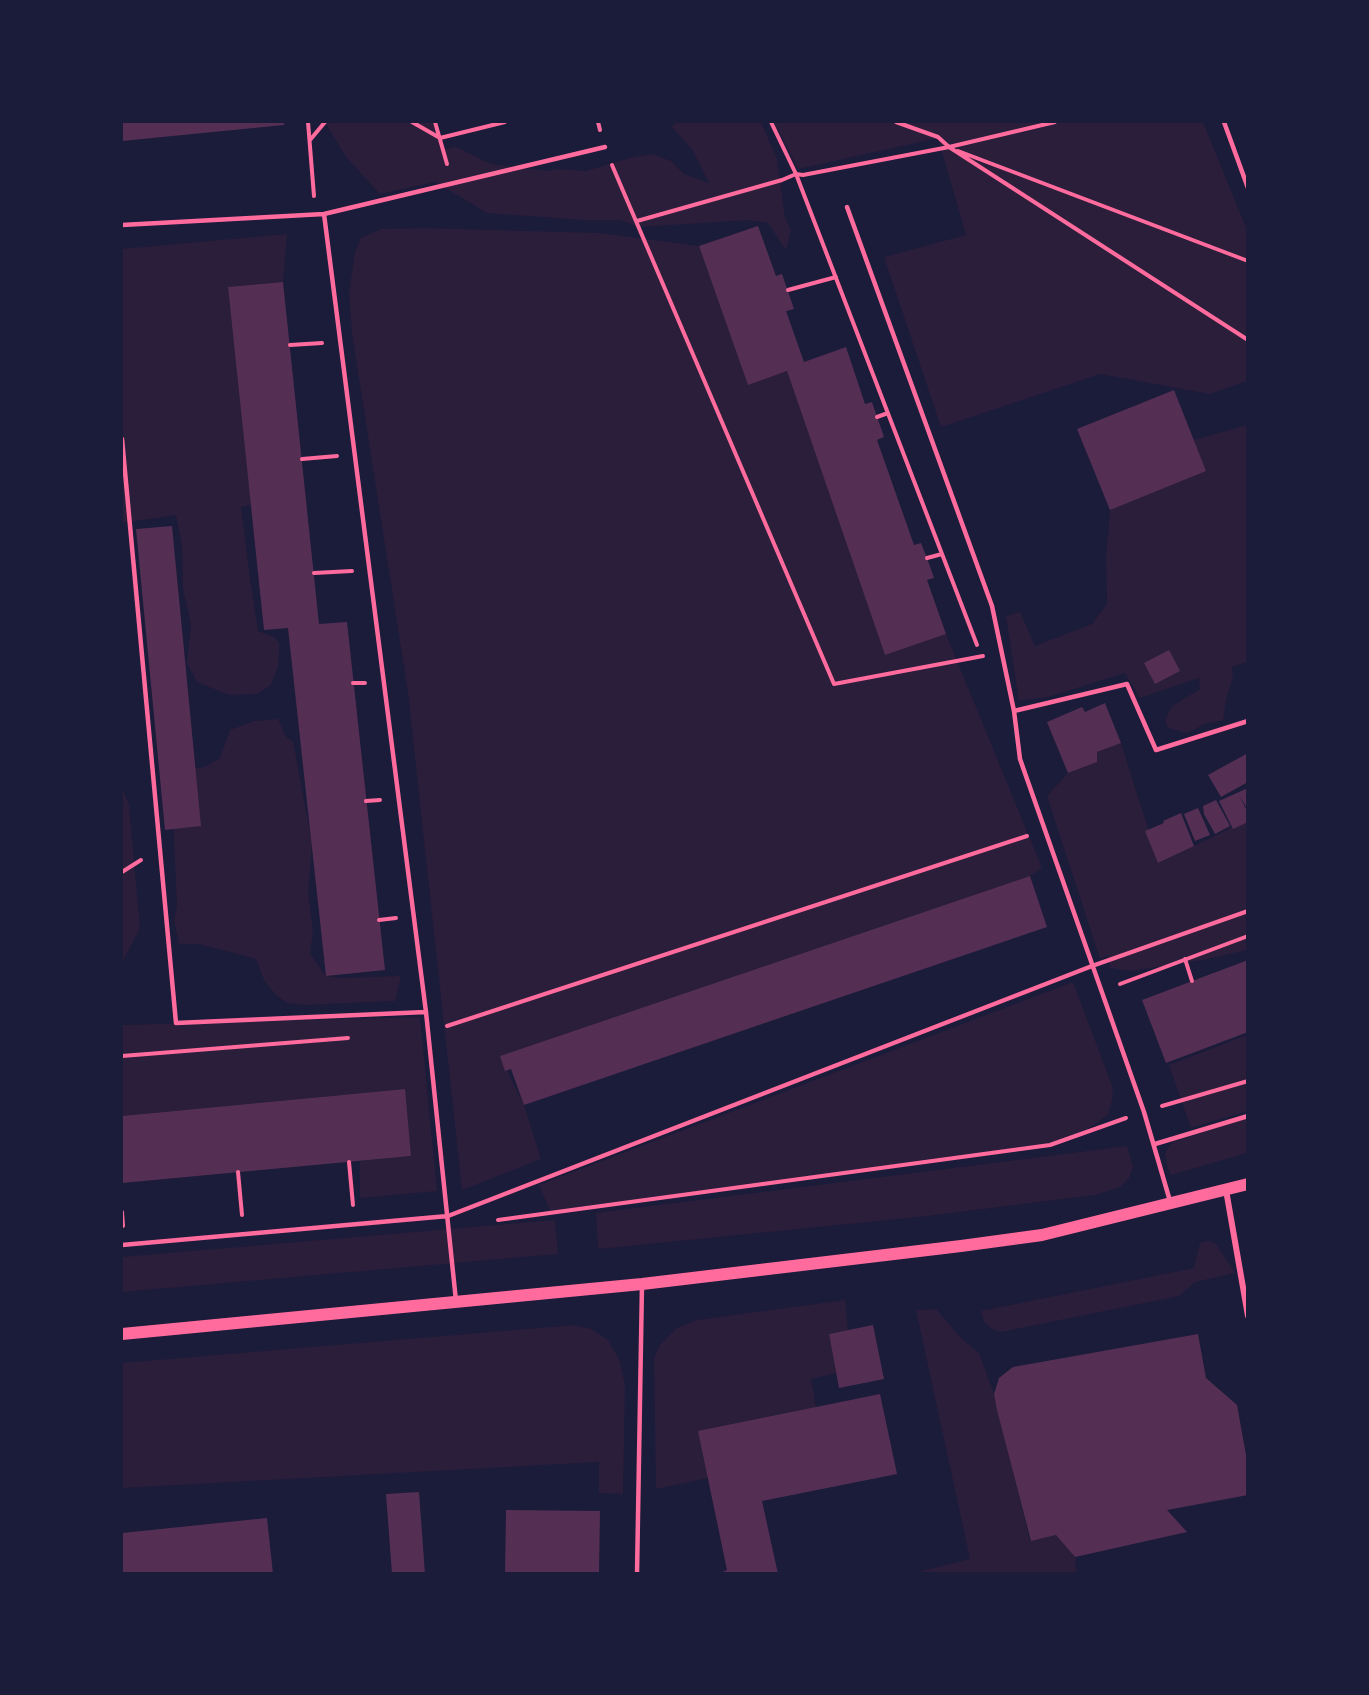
<!DOCTYPE html>
<style>
body{margin:0}
#map{position:relative;width:1369px;height:1695px;overflow:hidden;background:#1b1b3a;font-family:Arial,sans-serif}
canvas{display:block}
.frame{position:absolute;inset:0;border:123px solid #1b1b3a;pointer-events:none}
</style>
<div id="map">
<canvas width="1369" height="1695"></canvas>
<div class="frame"></div>
</div>
<script>
const g = document.querySelector('canvas').getContext('2d');
g.lineJoin = 'round';
function fillPath(path, color) {
  g.fillStyle = color;
  g.fill(path, 'evenodd');
}
function shape(rows) {
  const path = new Path2D();
  for (const r of rows) {
    path.moveTo(r[0], r[1]);
    for (let i = 2; i < r.length; i += 2) path.lineTo(r[i], r[i + 1]);
  }
  return path;
}
function trace(path, color, width, dash) {
  g.strokeStyle = color;
  g.lineWidth = width;
  g.lineCap = dash ? 'butt' : 'round';
  g.setLineDash(dash || []);
  g.stroke(path);
}
fillPath(shape([
 [325,122,435,122,443,149,456,147,491,164,547,171,557,169,586,171,630,158,652,154,671,161,684,174,709,183,693,151,672,127,676,122,761,122,777,159,785,218,791,230,786,250,768,223,749,220,639,227,620,220,582,220,487,213,435,182,380,194,346,157],
 [774,122,1203,122,1247,230,1247,381,1210,394,1100,374,941,427,884,257,966,235,938,138,798,169],
 [424,228,600,233,699,246,748,384,787,371,882,646,893,652,946,634,1042,868,1030,876,500,1056,524,1105,541,1159,462,1190,408,693,352,333,349,293,355,252,361,238,381,229],
 [287,234,283,282,228,287,251,505,241,507,250,578,258,631,274,637,279,643,279,652,278,667,271,685,257,694,229,695,197,682,187,663,191,625,183,589,182,546,176,515,122,523,122,249],
 [1247,425,1247,662,1232,667,1233,677,1226,699,1223,720,1205,724,1187,733,1168,728,1165,720,1172,706,1200,689,1199,678,1140,698,1125,673,1048,697,1019,701,1006,616,1020,612,1035,646,1092,624,1107,604,1106,557,1110,510,1194,440],
 [278,719,286,737,293,741,312,843,308,894,313,929,310,954,326,976,341,978,401,976,395,1001,304,1005,287,1003,276,995,264,980,256,959,199,944,179,944,174,920,177,906,173,818,190,769,205,767,220,758,230,730,254,721],
 [1121,743,1159,863,1247,820,1247,950,1203,960,1131,971,1110,968,1108,956,1100,959,1047,796,1068,773,1096,762,1097,752],
 [122,787,129,805,140,928,122,963],
 [1073,982,1113,1088,1112,1100,1108,1115,1079,1135,1050,1145,551,1213,539,1185],
 [420,1017,437,1191,360,1198,360,1161,411,1156,404,1089,122,1116,122,1025],
 [1247,1035,1247,1111,1191,1128,1169,1065],
 [1247,1118,1247,1153,1171,1175,1168,1169,1165,1155,1167,1149,1173,1142],
 [1127,1146,1133,1167,1129,1178,1120,1187,1095,1195,928,1216,598,1249,596,1213],
 [555,1220,558,1254,122,1292,122,1257],
 [1207,1241,1215,1243,1235,1273,1195,1282,1179,1296,1001,1332,992,1329,984,1322,981,1311,1194,1268,1200,1243],
 [845,1300,848,1330,829,1334,836,1373,811,1379,816,1407,708,1478,656,1489,654,1358,660,1345,677,1328,697,1320],
 [936,1309,961,1338,979,1353,994,1394,1030,1541,1056,1535,1075,1557,1077,1573,909,1574,970,1559,916,1310],
 [574,1325,591,1329,608,1340,619,1359,625,1385,623,1494,599,1493,599,1462,122,1488,122,1363]
]), '#2a1e3b');
fillPath(shape([
 [122,122,284,122,284,125,122,141],
 [758,226,776,276,782,274,794,309,786,311,804,362,846,347,865,404,872,402,884,437,877,440,914,545,921,543,927,558,934,578,927,580,946,634,885,655,787,371,748,385,699,246],
 [283,282,319,624,347,622,385,970,326,976,288,628,264,630,228,287],
 [1174,390,1206,471,1110,510,1077,429],
 [172,526,201,826,165,830,136,529],
 [1169,650,1180,671,1155,684,1144,663],
 [1105,703,1121,743,1097,752,1097,762,1068,773,1047,722,1082,707,1085,712],
 [1248,753,1248,782,1221,797,1208,775],
 [1248,788,1248,810,1239,795,1248,813,1248,822,1233,829,1219,801],
 [1216,800,1230,826,1215,834,1204,814,1203,806],
 [1198,808,1210,835,1195,841,1184,814],
 [1181,813,1194,846,1158,863,1145,831,1164,823,1163,821],
 [1030,876,1047,927,524,1105,511,1069,505,1071,500,1056],
 [1248,960,1248,1032,1166,1063,1142,1000],
 [405,1089,411,1156,122,1183,122,1116],
 [873,1325,884,1379,839,1388,829,1334],
 [1198,1334,1206,1378,1237,1405,1248,1466,1248,1495,1167,1510,1187,1532,1075,1557,1056,1535,1031,1541,997,1410,994,1394,999,1378,1013,1367],
 [880,1394,897,1474,762,1501,778,1574,718,1574,727,1570,698,1431],
 [419,1492,425,1574,392,1574,386,1494],
 [506,1510,600,1511,599,1574,505,1574],
 [267,1518,273,1574,122,1574,122,1533]
]), '#542f53');
trace(shape([
 [308,122,314,196],
 [412,122,440,138,505,122],
 [435,122,447,164],
 [598,122,600,130],
 [771,122,796,174,977,645],
 [896,122,938,137,949,147,1248,340],
 [310,140,325,122],
 [958,151,1248,261],
 [612,165,834,684,983,656],
 [637,221,782,180,796,174,803,175,949,147,1055,122],
 [788,290,836,277],
 [290,345,322,343],
 [877,417,888,413],
 [302,459,337,456],
 [927,558,942,554],
 [314,573,352,571],
 [353,683,365,683],
 [366,801,380,800],
 [122,872,141,860],
 [379,920,396,918],
 [1185,959,1192,981],
 [1120,984,1248,936],
 [447,1026,1027,836],
 [122,1056,348,1038],
 [1162,1106,1248,1081],
 [349,1162,353,1205],
 [238,1172,242,1215],
 [122,1212,123,1226],
 [498,1220,1050,1145,1126,1118]
]), '#ff6b9d', 4);
trace(shape([
 [1224,122,1248,188],
 [847,207,992,606,1014,711,1020,759,1144,1112,1170,1201],
 [324,214,426,1012,456,1301],
 [122,225,324,214,605,147],
 [122,439,176,1023,426,1012],
 [1014,711,1127,684,1156,750,1248,721],
 [1155,1144,1248,1116],
 [122,1245,448,1216,1092,966,1248,911],
 [637,1574,642,1284]
]), '#ff6b9d', 4.5);
trace(shape([
 [1226,1190,1248,1316]
]), '#ff6b9d', 6);
trace(shape([
 [122,1334,642,1284,961,1246,1042,1235,1248,1184]
]), '#ff6b9d', 12);
</script>
